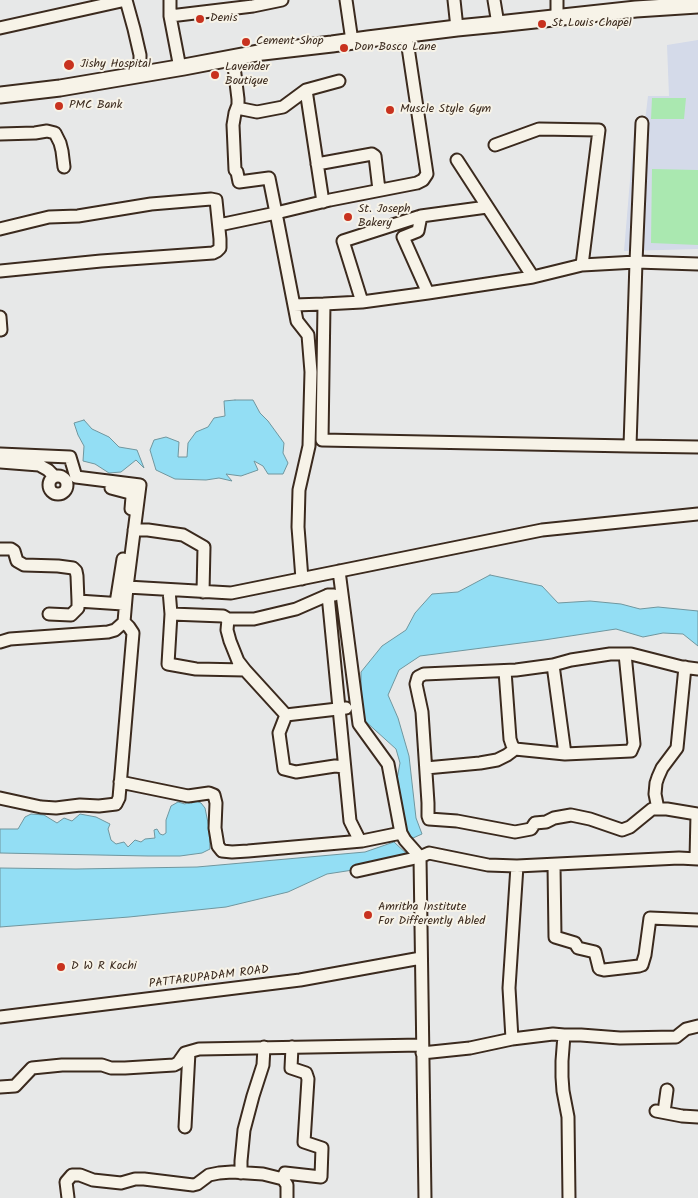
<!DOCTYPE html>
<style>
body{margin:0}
canvas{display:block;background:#e7e8e8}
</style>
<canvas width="698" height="1198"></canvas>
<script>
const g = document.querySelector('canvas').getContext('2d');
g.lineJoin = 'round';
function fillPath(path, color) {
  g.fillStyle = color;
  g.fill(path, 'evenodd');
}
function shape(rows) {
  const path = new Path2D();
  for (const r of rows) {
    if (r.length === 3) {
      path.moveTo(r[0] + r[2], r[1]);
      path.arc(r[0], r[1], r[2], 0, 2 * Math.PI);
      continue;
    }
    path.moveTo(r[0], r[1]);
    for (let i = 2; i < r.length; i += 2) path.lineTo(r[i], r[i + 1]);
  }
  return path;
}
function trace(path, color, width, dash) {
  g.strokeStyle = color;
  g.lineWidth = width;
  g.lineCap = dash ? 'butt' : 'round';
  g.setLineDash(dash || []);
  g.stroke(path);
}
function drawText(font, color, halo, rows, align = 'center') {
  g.font = font + ' Kalam,sans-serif';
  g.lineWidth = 4;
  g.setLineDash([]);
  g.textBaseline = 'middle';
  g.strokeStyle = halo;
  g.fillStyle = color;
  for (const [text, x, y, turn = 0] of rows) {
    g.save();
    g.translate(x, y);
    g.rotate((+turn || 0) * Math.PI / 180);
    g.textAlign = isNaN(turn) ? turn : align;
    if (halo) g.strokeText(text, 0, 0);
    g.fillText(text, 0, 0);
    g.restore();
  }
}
fillPath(shape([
 [698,40,698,249,624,251,635,121,645,121,648,96,669,96,667,45]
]), '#d4dae9');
fillPath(shape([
 [652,98,686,98,684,119,651,119],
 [652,169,698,170,698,245,651,243]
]), '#aae8b0');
const water = shape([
 [235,400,253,400,260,413,268,421,284,443,283,453,288,463,283,474,268,474,263,466,254,461,258,470,241,476,226,474,232,481,219,478,206,480,175,479,156,470,150,450,154,440,166,437,179,442,178,457,187,457,188,443,196,432,208,427,214,418,225,416,224,401,235,400],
 [84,420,92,429,109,437,119,447,137,450,144,468,136,460,121,472,109,473,95,464,83,461,84,446,78,435,74,423,84,420],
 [490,575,542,586,558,603,590,601,621,604,640,609,658,607,698,611,698,646,683,634,663,633,643,637,616,629,544,640,420,656,399,670,388,695,398,718,409,756,416,818,422,834,413,838,404,836,397,779,400,763,396,749,364,720,361,695,361,672,382,646,406,630,415,613,432,594,458,592,490,575],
 [196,801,201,803,205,808,209,828,210,849,202,853,180,856,148,856,0,853,0,829,18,829,25,817,31,814,44,815,57,823,64,818,72,821,80,814,96,817,110,824,108,829,111,840,116,844,124,842,128,847,135,840,141,842,145,839,155,838,154,830,157,829,160,834,163,835,166,833,166,820,171,806,178,802,185,804,188,802,192,803,196,801],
 [394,842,408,855,379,866,327,874,288,892,226,907,129,917,0,927,0,868,76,869,197,867,365,852,394,842]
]);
fillPath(water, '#93def4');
trace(water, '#70969e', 1);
const minor = shape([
 [170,0,170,16],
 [346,0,352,41],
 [454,0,457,28],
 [494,0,498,24],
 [557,0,557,18],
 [0,28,126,0,134,29,140,55,140,74],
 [180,68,170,16,253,6,282,0],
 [306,90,323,202],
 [237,108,257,112,283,107,306,90,339,81],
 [0,134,35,133,47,131,55,133,60,143,62,151,64,167],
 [495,145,539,129,599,130,582,265],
 [457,160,533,277],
 [317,164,372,154,375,156,379,190],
 [219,225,276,213,269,178,239,182,237,172,235,170,233,125,235,113,238,105,238,99,233,58],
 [0,229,49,217,78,216,151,204,211,199,216,200,220,239,220,248,217,251,213,253,101,261,0,271],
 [698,264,636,262,582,265,533,277,428,293,362,302,324,304,322,440,630,446,698,447],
 [428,293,403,237,418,231,421,216,487,207],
 [362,302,343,241,421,216],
 [294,305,324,304],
 [0,317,1,330],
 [630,446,636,262,642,123],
 [0,454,70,457,76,477,140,485,127,587,231,593,542,530,698,514],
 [0,462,39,465,48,470,54,476],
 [58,485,9],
 [111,488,130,493,132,497,131,509],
 [134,530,148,530,183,535,204,547,203,592],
 [0,549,11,549,14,551,17,561,24,565,58,566,73,568,76,571,77,576,78,601],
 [339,571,359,724,388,764,401,833,405,840,420,857,425,1198],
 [302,579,298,527,299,490,309,446,311,372,308,335,297,321,276,213,330,200,417,183,423,180,427,174,406,34],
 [169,590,171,614,223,616,228,619,227,630,230,641,238,661,245,670,196,669,168,664,171,614],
 [328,595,350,821,360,841],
 [116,603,123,559],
 [49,614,71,615,78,608,78,601,123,604],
 [228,619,254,619,296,609,328,595,334,595],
 [0,642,10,639,108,632,115,630,124,622,127,587],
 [553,665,565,754,631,751,634,744,625,654],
 [245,670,286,715,346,708],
 [505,671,510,739,512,745,515,749,565,754],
 [286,715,279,733,284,769,296,772,335,766,344,767],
 [426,768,480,763,497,760,507,755,515,749],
 [120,782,188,796,209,793,214,795,216,803,215,828,218,846,222,851,232,852,248,851,362,841,401,833],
 [0,798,41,807,56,808,80,805,99,806,116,804,119,798,133,633,129,627,124,622],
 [658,809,655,794,656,783,658,777,662,768,677,748,685,667],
 [696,859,697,814,667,809,652,809,630,827,622,830,590,819,571,815,554,818,546,822,535,823,531,829,515,832,457,821,429,819,428,816,428,803,422,712,416,684,418,677,424,674,516,670,553,665,571,660,610,654,631,654,682,667,698,669],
 [554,865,555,937,575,943,578,948,595,952,599,968,600,969,604,970,639,966,642,965,645,955,650,918,698,920],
 [357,871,420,857,429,853,488,865,517,866,679,858,698,859],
 [0,1017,300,980,421,958],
 [564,1035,562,1061,562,1077,563,1091,568,1117,569,1198],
 [512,1039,509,988,517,866],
 [422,1053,470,1048,512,1039,553,1034,564,1035,581,1035,620,1038,676,1037,686,1029,698,1026],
 [0,1087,15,1086,32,1068,62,1065,102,1065,111,1068,125,1068,174,1065,178,1063,185,1053,199,1049,422,1045],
 [656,1111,682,1116,698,1117],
 [664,1112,667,1090],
 [185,1127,189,1052],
 [241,1173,241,1161,244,1130,253,1096,263,1065,264,1047],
 [283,1179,285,1173,321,1177,322,1148,304,1142,308,1079,306,1073,291,1068,292,1047],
 [68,1198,66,1182,72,1175,80,1175,93,1180,121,1183,135,1179,144,1179,193,1185,197,1184,209,1175,219,1173,232,1172,263,1174,283,1179,287,1185,287,1198]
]);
const major = shape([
 [0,95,60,88,184,67,263,52,332,44,368,39,457,28,498,24,636,9,698,5]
]);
trace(minor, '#3b2a1e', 15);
trace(major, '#3b2a1e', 19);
trace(minor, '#f7f3e8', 11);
trace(major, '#f7f3e8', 15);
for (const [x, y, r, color] of [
 [200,19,5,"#c8321e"],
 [542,24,5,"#c8321e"],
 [246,42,5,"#c8321e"],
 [344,48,5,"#c8321e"],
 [69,65,6,"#c8321e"],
 [215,75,5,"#c8321e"],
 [59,106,5,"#c8321e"],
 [390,110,5,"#c8321e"],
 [348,217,5,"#c8321e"],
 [368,915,5,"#c8321e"],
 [61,967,5,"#c8321e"]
]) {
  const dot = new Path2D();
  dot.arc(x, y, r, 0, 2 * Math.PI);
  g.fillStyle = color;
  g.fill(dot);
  trace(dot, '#f7f3e8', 2);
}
drawText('12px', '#3b2a1e', '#f7f3e8', [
 ["Denis",210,19],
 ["St Louis Chapel",552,24],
 ["Cement Shop",256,42],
 ["Don Bosco Lane",354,48],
 ["Jishy Hospital",80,65],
 ["Lavender",225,68],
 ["Boutique",225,82],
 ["PMC Bank",69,106],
 ["Muscle Style Gym",400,110],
 ["St. Joseph",358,210],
 ["Bakery",358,224],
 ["Amritha Institute",378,908],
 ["For Differently Abled",378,922],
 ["D W R Kochi",71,967]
], 'left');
drawText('12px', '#3b2a1e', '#f7f3e8', [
 ["PATTARUPADAM ROAD",209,978,-7]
]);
</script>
